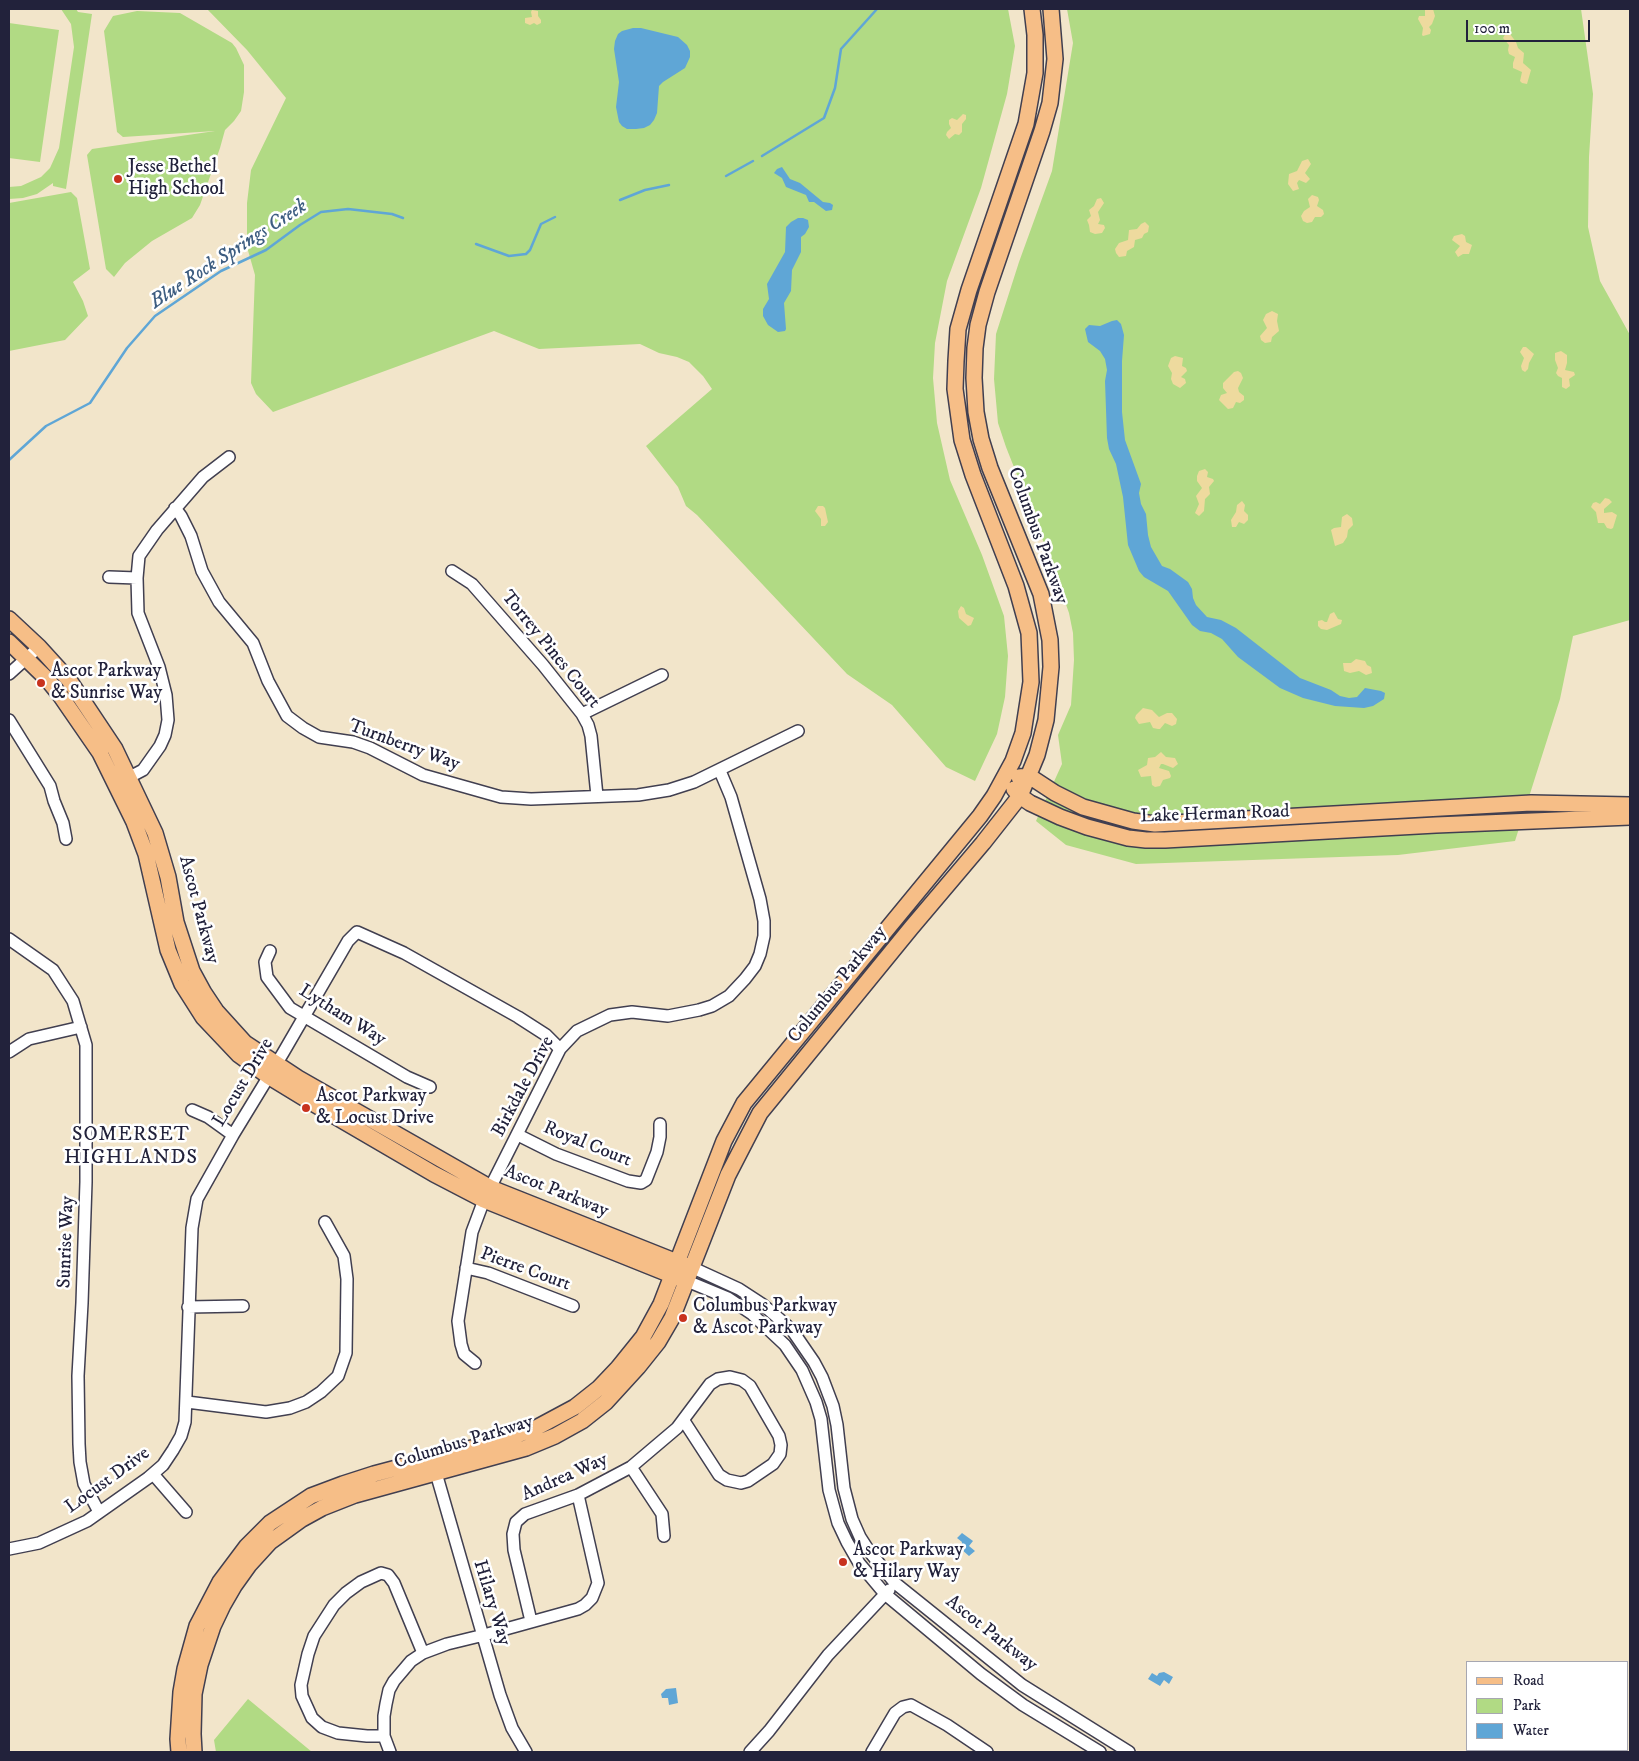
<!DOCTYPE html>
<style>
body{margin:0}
#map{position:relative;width:1639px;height:1761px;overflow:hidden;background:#f2e5ca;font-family:"IM FELL DW Pica",serif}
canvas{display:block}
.frame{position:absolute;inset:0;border:10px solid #22223b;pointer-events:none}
.legend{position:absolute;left:1466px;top:1661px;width:162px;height:90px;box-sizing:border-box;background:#fff;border:1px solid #a7a7b1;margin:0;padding:6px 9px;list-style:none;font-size:15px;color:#22223b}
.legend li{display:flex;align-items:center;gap:10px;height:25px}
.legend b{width:25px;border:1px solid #a7a7b1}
.scale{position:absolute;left:1466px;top:20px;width:124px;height:22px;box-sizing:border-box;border:2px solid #22223b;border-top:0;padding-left:6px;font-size:15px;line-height:18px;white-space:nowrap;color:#22223b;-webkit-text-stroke:4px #fff;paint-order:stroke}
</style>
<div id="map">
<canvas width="1639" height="1761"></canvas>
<div class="frame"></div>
<ul class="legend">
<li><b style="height:6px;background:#f6be87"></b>Road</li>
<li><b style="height:14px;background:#b1da84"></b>Park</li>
<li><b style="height:14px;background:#5fa6d6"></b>Water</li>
</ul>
<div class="scale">100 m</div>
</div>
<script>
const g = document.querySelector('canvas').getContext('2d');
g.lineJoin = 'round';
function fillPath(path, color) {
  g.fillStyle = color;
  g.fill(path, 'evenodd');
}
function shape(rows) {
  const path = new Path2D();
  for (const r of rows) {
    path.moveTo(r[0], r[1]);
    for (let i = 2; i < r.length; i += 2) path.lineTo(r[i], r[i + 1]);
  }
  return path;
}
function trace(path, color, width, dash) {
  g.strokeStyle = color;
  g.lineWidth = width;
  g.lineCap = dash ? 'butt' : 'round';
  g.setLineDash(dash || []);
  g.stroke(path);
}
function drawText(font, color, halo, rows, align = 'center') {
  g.font = font + ' "IM FELL DW Pica",serif';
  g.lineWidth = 5;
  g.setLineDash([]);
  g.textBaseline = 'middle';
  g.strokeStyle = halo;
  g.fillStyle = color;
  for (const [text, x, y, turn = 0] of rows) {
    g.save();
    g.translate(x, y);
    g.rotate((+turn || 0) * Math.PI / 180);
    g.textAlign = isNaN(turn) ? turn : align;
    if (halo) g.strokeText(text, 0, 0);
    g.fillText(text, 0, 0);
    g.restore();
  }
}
fillPath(shape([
 [61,9,76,9,78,12,92,14,66,189,53,186,53,183,37,194,23,198,9,199,9,187,21,186,41,177,50,168,59,148,74,47,71,24],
 [207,9,1008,9,1015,46,1007,94,981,188,947,281,935,343,933,378,937,423,950,480,982,555,1004,616,1008,656,1005,697,997,734,975,781,946,767,892,705,847,674,697,515,686,506,678,487,646,446,712,389,703,376,689,362,677,357,659,353,640,344,539,349,494,331,273,412,256,394,251,383,255,275,247,247,247,203,251,170,286,98,247,50],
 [1067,9,1581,9,1593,94,1589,157,1588,227,1600,281,1630,335,1630,620,1573,636,1560,699,1515,841,1398,855,1136,864,1066,845,1036,821,1062,764,1058,735,1071,705,1074,660,1073,633,1069,613,1044,543,1006,447,998,423,994,379,996,334,1019,262,1052,171,1073,43],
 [137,11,180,13,232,43,236,48,244,65,244,92,241,111,234,121,225,130,220,148,200,205,192,218,152,241,125,263,114,277,106,269,87,155,92,149,215,131,123,137,117,132,104,31,113,16],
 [9,23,59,30,40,162,9,158],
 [71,192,77,198,90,269,73,282,83,301,88,316,65,340,9,351,9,203],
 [248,1699,312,1752,216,1752,214,1740]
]), '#b1da84');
fillPath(shape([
 [1425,9,1433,9,1435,16,1432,24,1429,27,1431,30,1430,34,1423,36,1422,35,1423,28,1418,19,1419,16,1425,16],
 [532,10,538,11,538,16,541,20,541,23,537,25,534,23,530,25,525,23,525,18,532,17,531,12],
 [1506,33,1510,34,1516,42,1518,48,1524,53,1523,63,1531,70,1527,84,1522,83,1520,81,1522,72,1513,68,1513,63,1515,57,1509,54,1508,50,1509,45,1503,38],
 [963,114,966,115,966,119,962,124,962,132,959,135,955,134,949,139,946,135,947,132,951,128,949,124,949,120,952,118,957,120],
 [1308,159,1311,164,1305,173,1310,179,1306,183,1299,180,1297,183,1299,189,1293,191,1288,184,1289,174,1297,171,1302,161],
 [1312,195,1318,197,1319,200,1317,206,1323,210,1324,214,1321,217,1315,217,1312,222,1307,223,1303,221,1301,216,1304,211,1310,207,1308,199],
 [1101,198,1104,203,1098,212,1100,220,1098,224,1104,225,1105,228,1102,233,1095,234,1090,232,1089,225,1087,220,1091,216,1089,210,1094,206,1097,199],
 [1145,222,1149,226,1148,232,1144,234,1142,238,1135,240,1134,247,1127,251,1126,256,1119,257,1116,253,1115,249,1119,243,1128,240,1129,230,1137,229,1141,224],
 [1462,234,1465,236,1466,242,1472,245,1469,254,1463,254,1458,257,1455,252,1460,246,1452,240,1454,236],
 [1272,311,1278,314,1277,321,1279,331,1272,337,1271,342,1265,343,1261,340,1260,336,1267,328,1263,320,1266,314],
 [1523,347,1526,347,1534,354,1529,363,1528,369,1525,372,1522,370,1521,366,1524,358,1520,352],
 [1561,351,1567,355,1567,363,1565,370,1574,372,1575,375,1569,379,1570,386,1566,389,1562,387,1562,378,1558,376,1556,373,1558,368,1555,360,1555,353],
 [1175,356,1183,358,1182,366,1186,368,1187,371,1181,377,1185,379,1186,383,1180,388,1173,384,1171,379,1172,373,1168,366,1171,358],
 [1238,371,1241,373,1243,378,1238,388,1239,392,1244,396,1244,400,1240,403,1236,402,1233,408,1228,409,1219,400,1221,395,1227,393,1223,388,1223,383,1234,372],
 [1205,469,1208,472,1207,477,1213,479,1214,481,1209,487,1210,494,1205,499,1204,511,1199,516,1195,513,1199,504,1196,496,1202,488,1197,481,1197,476,1199,471],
 [1605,498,1609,499,1612,502,1604,509,1604,513,1612,512,1617,515,1613,528,1611,529,1607,528,1604,523,1598,523,1596,512,1591,507,1593,503,1596,502,1600,504],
 [1242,501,1245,505,1244,511,1248,515,1248,520,1244,524,1239,522,1236,527,1232,527,1231,520,1236,512,1237,505],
 [818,506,823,506,825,508,828,522,825,526,821,526,821,519,815,511],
 [1347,514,1352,518,1353,525,1348,530,1347,537,1343,543,1335,546,1331,530,1334,528,1341,527,1342,517],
 [961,606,964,608,966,614,974,618,971,625,968,626,959,618,958,611],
 [1334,612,1338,619,1342,620,1341,624,1327,630,1321,629,1318,626,1318,621,1322,620,1325,622,1327,622,1330,614],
 [1356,659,1365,661,1367,665,1371,667,1372,673,1366,675,1359,671,1350,673,1344,671,1343,663,1351,663],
 [1143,708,1152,710,1159,717,1167,713,1172,713,1177,719,1176,724,1172,726,1165,723,1160,729,1158,729,1153,728,1150,722,1139,724,1135,718,1136,715],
 [1161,752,1166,757,1175,758,1178,764,1173,768,1163,764,1161,764,1159,768,1169,771,1171,776,1170,778,1163,780,1160,786,1155,787,1152,785,1151,776,1141,777,1138,770,1147,765,1148,758,1155,757]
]), '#eeda9e');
fillPath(shape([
 [633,28,641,28,678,37,687,45,690,51,690,57,685,68,663,82,659,86,657,113,654,120,650,125,644,128,636,129,627,129,622,126,619,122,616,107,619,82,614,49,615,41,618,34,622,31],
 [782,167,790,179,800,183,823,202,830,203,833,205,832,210,826,211,814,202,809,202,806,195,786,187,782,178,774,173,777,169],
 [798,218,803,218,808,220,809,227,805,234,801,237,801,252,792,270,791,291,784,303,786,329,785,331,778,332,768,325,763,316,763,309,769,299,767,284,785,252,786,227,791,222],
 [1112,321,1117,320,1121,324,1124,335,1122,361,1122,412,1125,440,1141,484,1139,493,1141,504,1146,514,1148,535,1151,547,1162,566,1170,569,1188,582,1192,589,1193,598,1196,605,1207,617,1221,620,1236,628,1300,678,1331,690,1340,696,1349,698,1357,697,1365,688,1381,691,1385,693,1384,699,1373,706,1364,708,1335,706,1303,698,1280,688,1238,657,1222,639,1211,633,1200,631,1192,625,1168,591,1144,577,1139,571,1128,545,1123,497,1116,464,1109,449,1107,438,1105,381,1107,370,1105,359,1100,351,1088,342,1085,329,1089,325,1100,326],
 [962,1533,973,1541,969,1546,975,1551,969,1556,961,1549,962,1542,957,1538],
 [1164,1672,1173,1677,1169,1684,1164,1680,1160,1686,1148,1679,1152,1673,1157,1676,1159,1673],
 [676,1688,678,1703,669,1705,668,1698,662,1698,661,1694,666,1689]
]), '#5fa6d6');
trace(shape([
 [762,156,824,118,835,88,841,49,877,9],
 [726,176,753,161],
 [620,200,645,190,669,185],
 [476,244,509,256,526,254,530,250,541,224,555,217],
 [9,460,46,426,90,403,127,348,155,316,221,271,266,250,300,225,321,212,348,209,392,214,403,218]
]), '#5fa6d6', 2.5);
const minor = shape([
 [175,508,181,516,191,536,202,571,219,602,253,643,268,681,287,716,303,728,319,737,353,742,370,748,423,775,501,797,531,799,638,795,669,790,694,782,798,731],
 [452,571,472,584,543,665,582,714,588,725,591,736,597,796],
 [109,577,137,578],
 [9,674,39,647],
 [582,714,662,675],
 [9,720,50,786,54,801,63,823,66,839],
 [122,781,143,770,160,746,165,735,168,720,166,695,159,667,138,613,137,578,139,556,157,530,203,477,229,457],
 [9,939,53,970,73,1001,86,1045,86,1182,82,1303,78,1376,79,1444,80,1462,84,1484,99,1512],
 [270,951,265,962,267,977,290,1008,407,1077,430,1087],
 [9,1052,29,1039,81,1027],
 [192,1110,208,1117,233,1135],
 [518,1135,556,1154,628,1181,641,1183,646,1180,657,1152,660,1137,660,1124],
 [691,1267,739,1289,762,1304,792,1330,814,1362,822,1377,833,1406,837,1425,844,1488,852,1519,860,1537,869,1551,895,1583,1022,1685,1129,1752],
 [466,1268,488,1273,573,1306],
 [687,1281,728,1298,752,1314,785,1345,802,1370,816,1402,821,1419,829,1490,838,1523,847,1542,859,1563,885,1594,981,1674,1023,1705,1100,1752],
 [188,1307,243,1306],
 [475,1363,464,1354,461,1344,458,1321,472,1232,484,1200,560,1049,577,1031,610,1015,632,1012,668,1016,699,1010,712,1006,729,996,745,979,755,966,760,954,764,936,764,921,760,899,731,797,720,771],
 [187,1402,266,1412,290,1408,306,1402,321,1392,338,1376,346,1353,347,1279,344,1256,325,1222],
 [434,1466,500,1695,512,1728,526,1752],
 [631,1467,662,1514,664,1536],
 [153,1474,186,1512],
 [9,1549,39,1543,87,1521,148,1478,163,1465,173,1450,181,1436,185,1422,192,1228,197,1199,233,1135,283,1053,348,941,357,932,404,953,518,1017,546,1035,560,1049],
 [531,1621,514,1550,513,1534,516,1522,525,1514,578,1495,631,1467,677,1428,710,1384,718,1379,730,1377,742,1380,750,1386,779,1436,781,1445,780,1454,773,1464,748,1481,741,1483,727,1480,719,1475,684,1421],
 [384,1736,367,1736,338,1733,322,1727,312,1718,302,1696,301,1685,308,1654,314,1636,334,1605,346,1593,361,1582,381,1573,388,1575,394,1583,423,1653],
 [390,1752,384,1736,384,1716,386,1704,389,1690,394,1681,411,1661,423,1653,447,1644,484,1635,578,1609,585,1605,592,1598,598,1583,578,1495],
 [750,1752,769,1731,828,1655,889,1590],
 [872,1752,895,1713,903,1707,911,1705,947,1725,987,1752]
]);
const major = shape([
 [9,619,39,647,69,680,115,749,155,833,168,877,176,922,192,971,204,993,216,1011,245,1043,298,1078,491,1188,687,1266],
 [9,642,47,679,60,695,100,753,134,822,146,854,168,950,182,984,203,1017,239,1055,268,1076,309,1101,434,1174,484,1200,681,1279],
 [1019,777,1029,776,1055,793,1083,807,1133,821,1155,824,1531,803,1630,805],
 [1014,789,1020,796,1030,803,1060,817,1087,827,1128,838,1146,840,1165,840,1436,825,1630,817],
 [179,1752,178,1739,181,1692,185,1669,197,1626,220,1582,247,1546,270,1523,311,1496,343,1484,374,1474,506,1439,534,1429,575,1407,599,1388,618,1368,643,1337,661,1304,724,1141,744,1103,980,816,994,796,1013,761,1023,733,1031,682,1029,633,1016,586,973,475,962,440,955,389,956,361,958,329,969,290,1026,124,1035,73,1035,35,1032,9],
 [194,1752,193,1734,194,1694,200,1665,213,1626,223,1605,234,1586,249,1565,270,1542,302,1519,322,1508,355,1495,526,1448,555,1436,582,1421,606,1402,638,1367,658,1342,672,1318,728,1175,760,1113,911,928,983,843,1020,796,1037,755,1046,720,1051,667,1050,640,1041,594,990,468,981,439,976,412,974,378,975,348,978,325,987,292,1042,131,1050,103,1055,59,1051,9]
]);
trace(minor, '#413f50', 14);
trace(major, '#413f50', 18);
trace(minor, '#fff', 11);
trace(major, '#f6be87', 15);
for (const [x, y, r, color] of [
 [118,179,5,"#c8321e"],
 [41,683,5,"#c8321e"],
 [306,1108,5,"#c8321e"],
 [683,1318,5,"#c8321e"],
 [843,1562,5,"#c8321e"]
]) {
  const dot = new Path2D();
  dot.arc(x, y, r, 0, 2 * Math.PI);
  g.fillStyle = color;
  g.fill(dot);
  trace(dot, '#fff', 2);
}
drawText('19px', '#22223b', '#fff', [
 ["Jesse Bethel",128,168],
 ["High School",128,190],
 ["Ascot Parkway",51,672],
 ["& Sunrise Way",51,694],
 ["Ascot Parkway",316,1097],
 ["& Locust Drive",316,1119],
 ["Columbus Parkway",693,1307],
 ["& Ascot Parkway",693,1329],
 ["Ascot Parkway",853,1551],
 ["& Hilary Way",853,1573]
], 'left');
drawText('19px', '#22223b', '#fff', [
 ["Columbus Parkway",1037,536,70],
 ["Torrey Pines Court",550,650,51],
 ["Turnberry Way",404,746,20],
 ["Lake Herman Road",1215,815,-2],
 ["Ascot Parkway",198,910,75],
 ["Columbus Parkway",838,985,-51],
 ["Lytham Way",342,1016,32],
 ["Locust Drive",244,1083,-59],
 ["Birkdale Drive",524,1087,-62],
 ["Royal Court",587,1145,22],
 ["Ascot Parkway",556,1192,22],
 ["Sunrise Way",67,1242,-88],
 ["Pierre Court",525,1270,20],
 ["Columbus Parkway",464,1443,-17],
 ["Andrea Way",565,1478,-24],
 ["Locust Drive",108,1481,-36],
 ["Hilary Way",491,1603,73],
 ["Ascot Parkway",991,1634,38]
]);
drawText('italic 20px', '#3d5d81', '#fff', [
 ["Blue Rock Springs Creek",229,255,-33]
]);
g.letterSpacing = '1px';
drawText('20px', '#22223b', '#fff', [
 ["SOMERSET",131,1136],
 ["HIGHLANDS",131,1159]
]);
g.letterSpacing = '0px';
</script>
